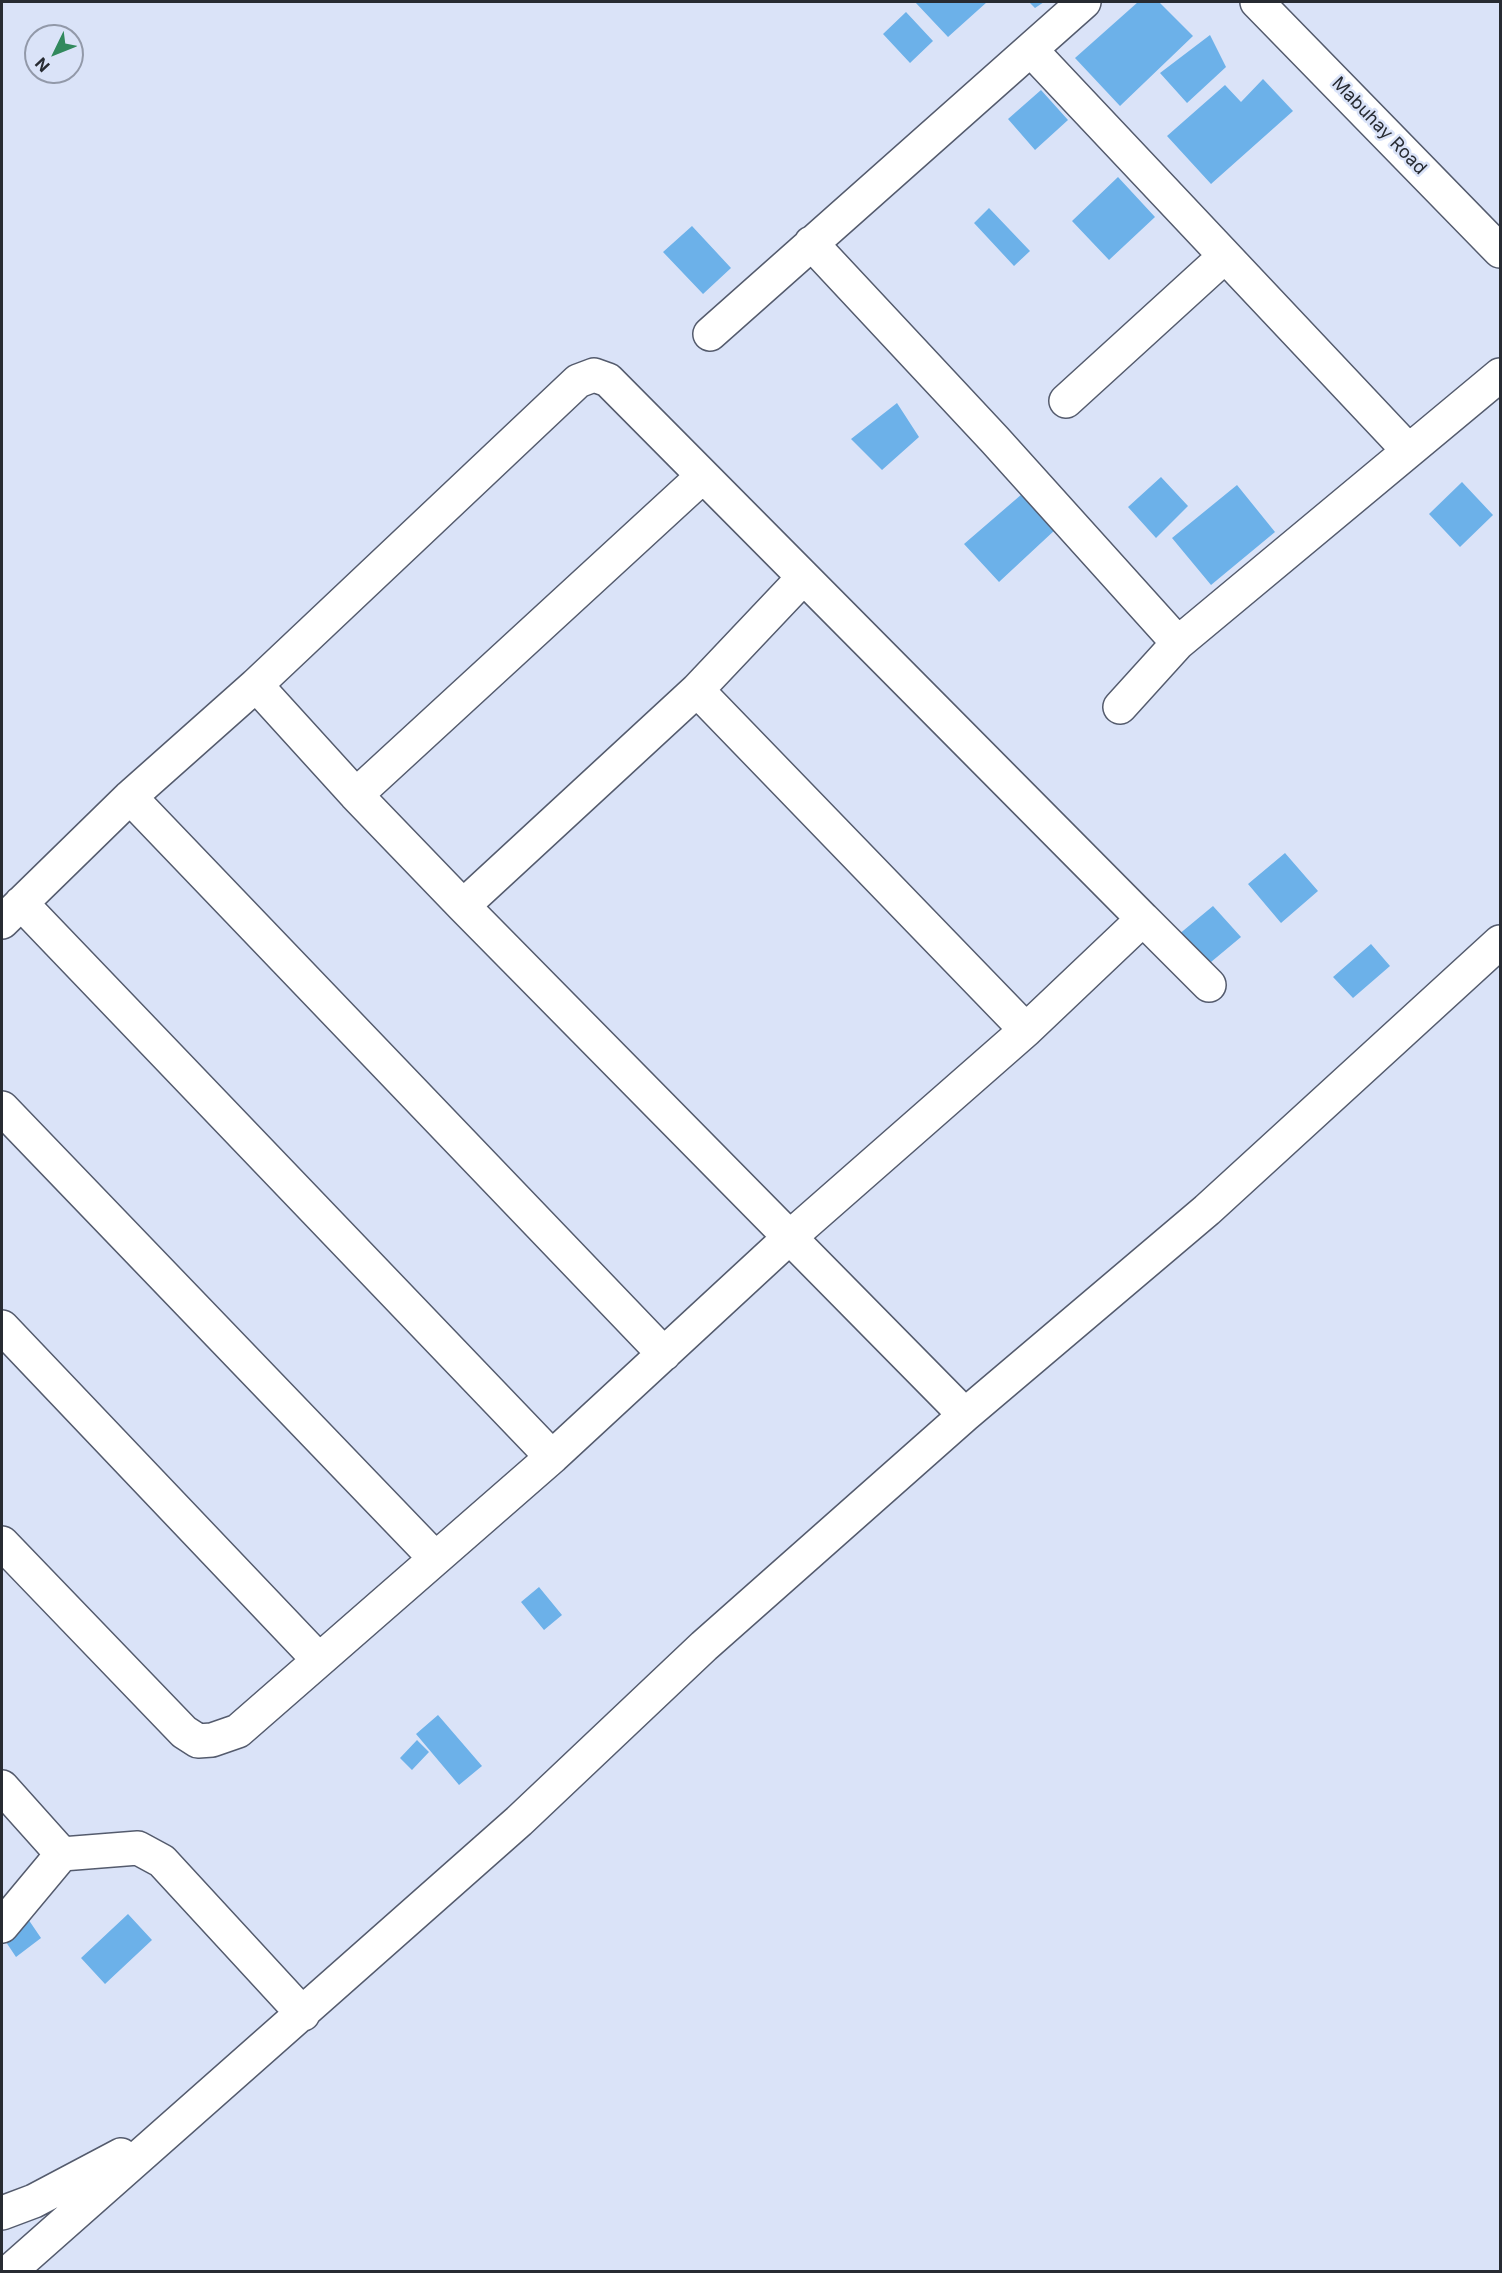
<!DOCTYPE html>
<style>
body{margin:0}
#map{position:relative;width:1502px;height:2273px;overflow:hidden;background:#dae3f8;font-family:Inter,sans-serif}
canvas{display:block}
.frame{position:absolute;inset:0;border:3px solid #272b32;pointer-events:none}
.north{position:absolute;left:24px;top:24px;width:60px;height:60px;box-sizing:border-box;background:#dae3f8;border:2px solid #9299a9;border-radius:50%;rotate:227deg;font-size:16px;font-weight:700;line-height:24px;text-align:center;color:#272b32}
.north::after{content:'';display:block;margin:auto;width:21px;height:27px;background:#31895d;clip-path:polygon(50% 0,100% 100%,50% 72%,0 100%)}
</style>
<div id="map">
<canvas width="1502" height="2273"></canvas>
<div class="frame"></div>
<div class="north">N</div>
</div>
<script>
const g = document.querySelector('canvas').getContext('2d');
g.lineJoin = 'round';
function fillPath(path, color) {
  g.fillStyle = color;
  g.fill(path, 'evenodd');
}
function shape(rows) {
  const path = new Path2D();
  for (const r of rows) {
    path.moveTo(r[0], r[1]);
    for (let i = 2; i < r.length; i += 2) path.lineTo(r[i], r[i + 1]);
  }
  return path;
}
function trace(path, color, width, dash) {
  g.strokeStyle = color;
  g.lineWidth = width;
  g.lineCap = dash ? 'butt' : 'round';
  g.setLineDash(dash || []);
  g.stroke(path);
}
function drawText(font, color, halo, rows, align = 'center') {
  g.font = font + ' Inter,sans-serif';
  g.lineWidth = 5;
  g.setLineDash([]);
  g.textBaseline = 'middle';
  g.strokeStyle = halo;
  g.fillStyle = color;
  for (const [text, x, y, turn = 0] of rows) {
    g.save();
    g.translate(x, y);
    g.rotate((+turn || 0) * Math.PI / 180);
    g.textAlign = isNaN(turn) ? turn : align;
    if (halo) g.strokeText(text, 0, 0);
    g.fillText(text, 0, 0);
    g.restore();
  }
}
fillPath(shape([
 [915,2,987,2,948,37],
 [1029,2,1044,2,1035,8],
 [1138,2,1159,2,1193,36,1120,106,1075,58],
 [906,12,933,41,910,63,883,34],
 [1210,35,1226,67,1187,103,1160,73],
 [1263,79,1293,111,1211,184,1167,136,1225,85,1241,102],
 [1041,90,1068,120,1035,150,1008,119],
 [1118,177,1155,217,1109,260,1072,221],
 [989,208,1030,251,1014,266,974,223],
 [692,226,731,268,703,294,663,252],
 [897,403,919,437,882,470,851,439],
 [1161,477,1188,506,1156,538,1128,507],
 [1462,482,1493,515,1460,547,1429,514],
 [1237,485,1275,532,1211,585,1172,538],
 [1022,494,1056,529,999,582,964,544],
 [1285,853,1318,891,1281,923,1248,884],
 [1213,906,1241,937,1205,967,1178,935],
 [1371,944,1390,966,1353,998,1333,977],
 [539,1587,562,1615,544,1630,521,1602],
 [438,1715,482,1766,459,1785,416,1734],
 [417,1740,429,1752,412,1770,400,1758],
 [128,1914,152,1940,105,1984,81,1958],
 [26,1916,41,1938,16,1957,2,1936]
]), '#6cb1e9');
const street = shape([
 [1031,50,1408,450],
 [811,243,995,440,1178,643],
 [710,334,1084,2],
 [1066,401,1224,257],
 [256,685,356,795,463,906,965,1415],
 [697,690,1026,1030],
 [1120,707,1178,643,1500,375],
 [356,795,703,476],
 [130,797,664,1354],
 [21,903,552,1457],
 [463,906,697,690,803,578],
 [1143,919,1209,985],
 [2,922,130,797,256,685,578,381,594,375,608,380,1143,919,1026,1030,790,1237,552,1457,238,1731,212,1740,198,1741,184,1732,2,1543],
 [2,1108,434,1557],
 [2,1327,318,1659],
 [2,1787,62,1854],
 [2,1926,62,1854,138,1848,162,1861,303,2014],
 [2,2213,34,2201,121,2155],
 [9,2272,519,1821,704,1646,965,1415,1207,1210,1500,942]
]);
const secondary = shape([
 [1257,2,1500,251]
]);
trace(street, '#545b6d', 36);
trace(secondary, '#545b6d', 36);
trace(street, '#fff', 33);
trace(secondary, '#fff', 33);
drawText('18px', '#272b32', '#dae3f8', [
 ["Mabuhay Road",1379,126,46]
]);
</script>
